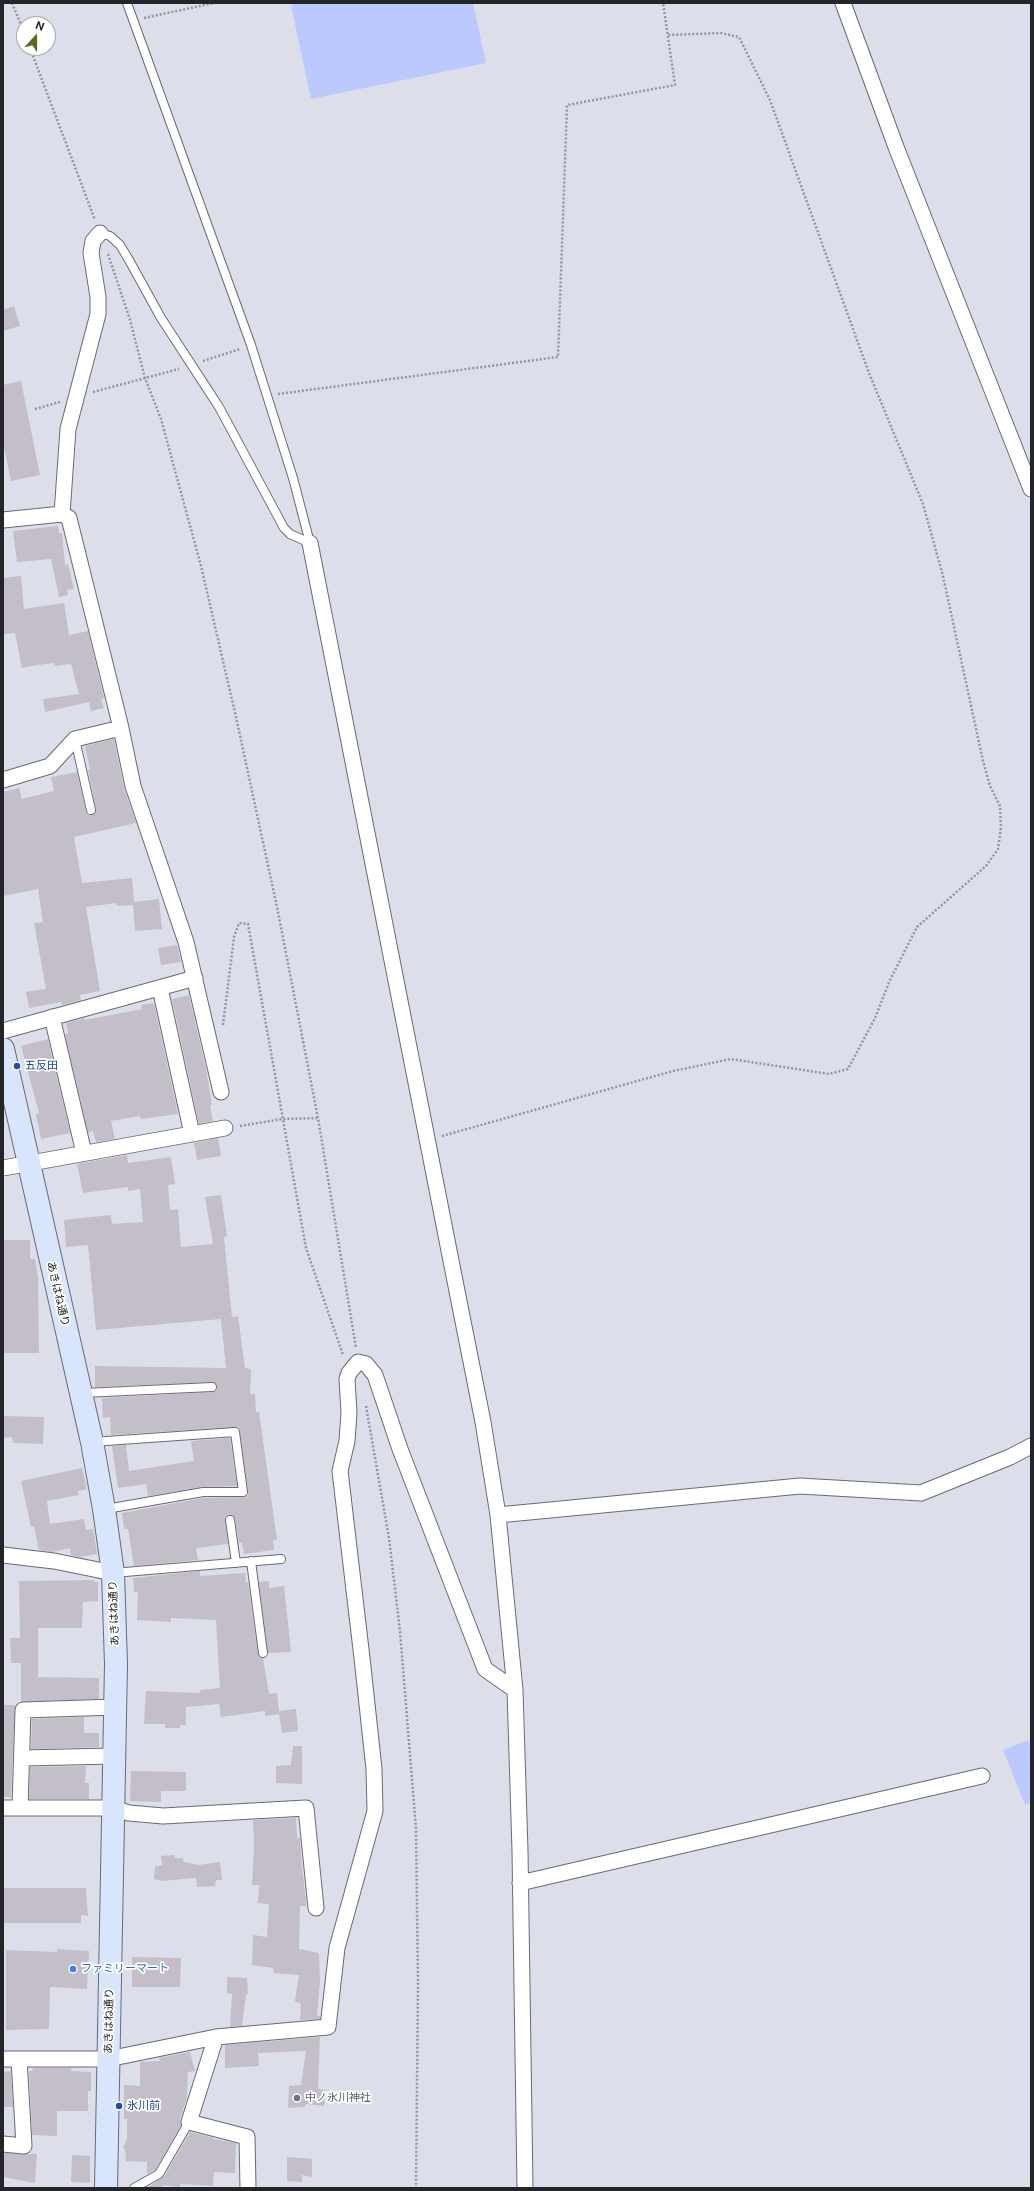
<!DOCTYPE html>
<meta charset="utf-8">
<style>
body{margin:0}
#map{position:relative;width:1034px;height:2191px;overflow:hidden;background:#dcdfea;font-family:"Public Sans",sans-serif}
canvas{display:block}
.frame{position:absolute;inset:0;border:4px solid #242529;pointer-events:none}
.north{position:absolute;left:16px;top:16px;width:40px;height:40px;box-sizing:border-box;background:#fff;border:1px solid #a7a8a9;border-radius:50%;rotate:21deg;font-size:11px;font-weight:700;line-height:16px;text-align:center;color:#242529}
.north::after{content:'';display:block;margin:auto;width:14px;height:18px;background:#576c1a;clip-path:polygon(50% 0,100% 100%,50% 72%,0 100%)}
</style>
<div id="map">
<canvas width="1034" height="2191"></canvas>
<div class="frame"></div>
<div class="north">N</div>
</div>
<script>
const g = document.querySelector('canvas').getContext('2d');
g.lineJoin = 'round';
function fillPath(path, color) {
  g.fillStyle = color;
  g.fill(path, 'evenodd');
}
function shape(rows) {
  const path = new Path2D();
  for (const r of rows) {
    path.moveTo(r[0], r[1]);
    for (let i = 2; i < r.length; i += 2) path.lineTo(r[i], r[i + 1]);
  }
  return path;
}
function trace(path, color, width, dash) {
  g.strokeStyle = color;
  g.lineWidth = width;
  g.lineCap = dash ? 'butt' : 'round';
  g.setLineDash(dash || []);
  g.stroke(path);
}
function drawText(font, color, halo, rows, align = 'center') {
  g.font = font + ' "Public Sans","Noto Sans JP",sans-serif';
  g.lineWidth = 3.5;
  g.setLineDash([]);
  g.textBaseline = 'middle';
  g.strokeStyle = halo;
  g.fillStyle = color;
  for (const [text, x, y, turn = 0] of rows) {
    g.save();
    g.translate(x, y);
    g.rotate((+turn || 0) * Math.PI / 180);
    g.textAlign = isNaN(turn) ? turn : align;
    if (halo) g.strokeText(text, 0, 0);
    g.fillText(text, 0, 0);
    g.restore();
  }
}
fillPath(shape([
 [298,3,473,3,486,63,311,99,291,5],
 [1028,1740,1031,1747,1031,1802,1025,1805,1003,1750]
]), '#bbc9fe');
fillPath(shape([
 [14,306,20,326,3,331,3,310],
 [21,381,40,475,11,481,3,442,3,385],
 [58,526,59,533,62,533,65,565,68,564,74,589,67,590,68,595,59,597,51,559,17,562,13,531],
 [21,576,24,609,64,603,69,635,88,631,104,698,101,699,104,708,91,711,89,702,45,712,43,699,79,694,71,664,55,666,54,663,37,665,22,668,15,633,3,634,3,578],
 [114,739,124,788,136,823,74,837,82,883,132,878,134,902,159,899,162,929,135,931,133,905,117,906,116,903,86,907,100,991,80,995,81,1000,62,1005,61,1002,29,1008,26,992,46,989,34,923,43,922,38,889,3,896,3,792,19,788,22,799,54,791,51,777,77,772,86,811,89,815,93,815,96,809,88,770,90,769,85,746],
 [177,945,181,962,161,965,158,948],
 [189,995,206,1069,212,1105,210,1105,213,1121,199,1124,172,999],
 [154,1003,178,1114,141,1119,140,1116,111,1121,115,1139,96,1142,93,1131,88,1133,65,1034,68,1034,66,1023,85,1018,85,1020,142,1009,141,1005],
 [48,1039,70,1133,41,1139,36,1114,39,1113,21,1046],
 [218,1138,221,1156,197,1160,194,1143],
 [127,1155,128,1163,171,1157,175,1184,168,1185,170,1210,178,1209,181,1247,213,1244,205,1197,221,1195,227,1236,224,1237,232,1317,238,1316,245,1368,251,1369,250,1394,255,1394,256,1412,259,1412,277,1540,273,1540,274,1550,244,1554,242,1543,239,1543,235,1519,230,1515,226,1516,225,1520,228,1544,196,1548,198,1560,134,1566,128,1529,124,1529,122,1513,203,1498,243,1497,248,1495,248,1491,240,1431,238,1427,111,1435,110,1417,103,1418,102,1398,212,1392,217,1390,217,1386,212,1382,95,1387,95,1366,226,1368,221,1319,96,1330,88,1245,66,1247,64,1220,111,1215,112,1224,143,1222,140,1189,128,1191,128,1187,83,1193,77,1164],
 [3,1240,30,1240,30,1259,35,1259,38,1277,39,1353,3,1353],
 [3,1416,44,1417,43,1444,13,1443,12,1437,3,1438],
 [230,1438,237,1486,202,1487,148,1496,146,1484,118,1488,112,1446,126,1445,129,1471,194,1461,191,1441],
 [82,1468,87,1489,78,1491,79,1495,47,1501,50,1524,84,1519,86,1530,93,1529,97,1554,79,1557,71,1555,70,1548,52,1552,39,1550,34,1526,31,1527,21,1481],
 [200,1571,200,1576,245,1573,246,1583,248,1582,258,1654,263,1658,269,1694,277,1693,279,1711,296,1709,298,1731,282,1733,279,1714,265,1716,265,1711,221,1717,219,1704,186,1707,186,1725,180,1725,180,1728,165,1728,165,1724,144,1724,146,1691,200,1693,200,1690,220,1688,216,1620,171,1618,171,1622,137,1620,138,1592,134,1592,133,1578],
 [94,1580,94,1582,98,1582,98,1601,83,1602,82,1628,38,1628,38,1677,99,1678,99,1699,21,1702,21,1663,11,1663,10,1638,20,1638,19,1581],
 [269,1581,269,1588,284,1586,291,1652,268,1653,259,1582],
 [3,1705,15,1705,11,1797,3,1797],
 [84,1717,84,1733,99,1733,99,1747,31,1749,32,1719],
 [293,1746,302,1746,302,1784,276,1783,276,1766,291,1765],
 [86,1766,85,1783,89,1783,89,1799,29,1799,30,1767],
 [131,1771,186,1772,186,1791,161,1791,161,1802,130,1801],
 [296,1818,297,1838,300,1838,302,1869,306,1899,306,1906,300,1906,299,1949,319,1953,320,1982,317,2016,320,2016,320,2019,300,2020,301,2004,295,2001,299,1975,274,1973,273,1968,252,1965,253,1935,267,1937,269,1904,258,1903,259,1885,252,1885,254,1845,253,1820],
 [174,1855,175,1858,183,1858,184,1862,198,1865,220,1862,222,1880,216,1880,215,1886,197,1887,196,1878,162,1881,154,1879,155,1867,162,1865,161,1856],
 [3,1888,86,1888,88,1916,81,1915,81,1923,3,1923],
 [57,1949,89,1951,87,1989,50,1987,49,2029,6,2030,6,1950,57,1952],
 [132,1957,181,1958,180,1987,132,1987],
 [227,1977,247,1978,248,1994,246,1994,242,2026,230,2027,232,1994,227,1993],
 [320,2037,318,2089,326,2090,324,2106,306,2104,305,2107,288,2108,289,2086,301,2085,306,2051,258,2053,259,2066,225,2068,225,2045],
 [190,2052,195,2071,188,2072,187,2097,180,2119,181,2125,155,2170,147,2174,147,2162,126,2161,125,2149,123,2148,127,2139,127,2119,124,2119,124,2085,140,2086,140,2062,160,2061,159,2058],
 [33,2068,71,2068,71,2071,91,2072,91,2091,88,2091,88,2111,57,2111,57,2136,32,2135,29,2071,32,2071],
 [11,2071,13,2107,3,2107,3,2072],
 [190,2132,214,2138,213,2139,236,2143,235,2173,214,2172,213,2186,181,2184,179,2187,162,2185,162,2188,147,2188,164,2177],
 [3,2153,37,2154,35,2183,3,2177],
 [72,2155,90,2156,90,2183,71,2182],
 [287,2157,312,2159,312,2177,302,2175,302,2182,287,2181]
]), '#c3bec8');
const lane = shape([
 [127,3,251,345,293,478,310,543],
 [100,233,110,236,120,245,129,260,161,318,219,407,284,528,290,534,310,543],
 [75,739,91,810],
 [83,1393,212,1387],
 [92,1442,235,1432,243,1492,203,1492,106,1509],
 [230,1520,236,1563],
 [251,1561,263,1653],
 [113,1573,281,1559],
 [134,2188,159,2174,189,2122]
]);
const street = shape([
 [843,3,896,147,1031,489],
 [100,233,93,241,91,253,98,297,98,314,68,429,62,514,69,518,121,728,133,786,186,942,221,1092],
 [3,520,62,514],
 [310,543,455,1281,483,1422,498,1515,515,1690,520,1851,525,2188],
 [3,780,50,766,75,739,121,728],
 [160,988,192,1134],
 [52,1017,84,1153],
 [3,1031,195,978],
 [3,1168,225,1128],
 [498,1515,800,1486,921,1493,1010,1457,1031,1446],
 [3,1555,54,1561,113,1573],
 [22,1758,114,1756],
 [3,1808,112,1808,129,1813,163,1816,306,1808,316,1908],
 [20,1808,23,1710,116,1707],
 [520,1883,982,1776],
 [216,2037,189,2122,247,2137,248,2188],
 [3,2059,108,2059,216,2037,328,2027,337,1948,375,1811,374,1769,362,1658,340,1471,347,1441,349,1413,347,1379,349,1373,358,1362,366,1364,375,1375,400,1449,485,1669,515,1690],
 [3,2144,24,2146,19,2059]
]);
const secondary = shape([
 [3,1049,92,1442,104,1509,113,1573,116,1664,106,2188]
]);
trace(lane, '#686b75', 10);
trace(street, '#686b75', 17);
trace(secondary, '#686b75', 24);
trace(shape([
 [12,3,24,32],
 [144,18,214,3],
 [30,48,95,220],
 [108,254,130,320,145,378,161,419,201,566,236,717,277,907,318,1118,356,1348],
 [203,361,240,349],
 [93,392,179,369],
 [278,394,558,357,567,105,675,85,663,3],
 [35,409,60,402],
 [223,1025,234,937,239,923,248,924,306,1248,343,1355],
 [240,1126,282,1119,318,1118],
 [442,1136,673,1071,731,1059,829,1074,848,1069,875,1018,890,980,917,927,986,866,998,849,1001,828,1000,806,990,786,983,761,943,576,923,504,869,373,770,100,739,37,721,33,668,35],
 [366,1406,389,1538,400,1631,416,1829,418,1984,416,2188]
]), '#94969e', 2.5, [2, 2]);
trace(lane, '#fff', 8);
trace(street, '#fff', 15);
trace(secondary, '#d9e5fd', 22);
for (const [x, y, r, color] of [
 [17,1066,4,"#1a4fb4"],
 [73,1969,4,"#3f7fe0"],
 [297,2098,4,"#6b7280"],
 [119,2106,4,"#1a4fb4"]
]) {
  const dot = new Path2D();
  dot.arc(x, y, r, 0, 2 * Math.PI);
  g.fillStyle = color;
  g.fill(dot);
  trace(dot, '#fff', 1.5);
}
drawText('11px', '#164399', '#fff', [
 ["五反田",25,1066],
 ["氷川前",127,2106]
], 'left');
drawText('11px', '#242529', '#fff', [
 ["あきはね通り",58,1294,77],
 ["あきはね通り",114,1613,-92],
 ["あきはね通り",109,2021,-89]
]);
drawText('11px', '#366cbe', '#fff', [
 ["ファミリーマート",81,1969]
], 'left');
drawText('11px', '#5b616d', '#fff', [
 ["中ノ氷川神社",305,2098]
], 'left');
</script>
